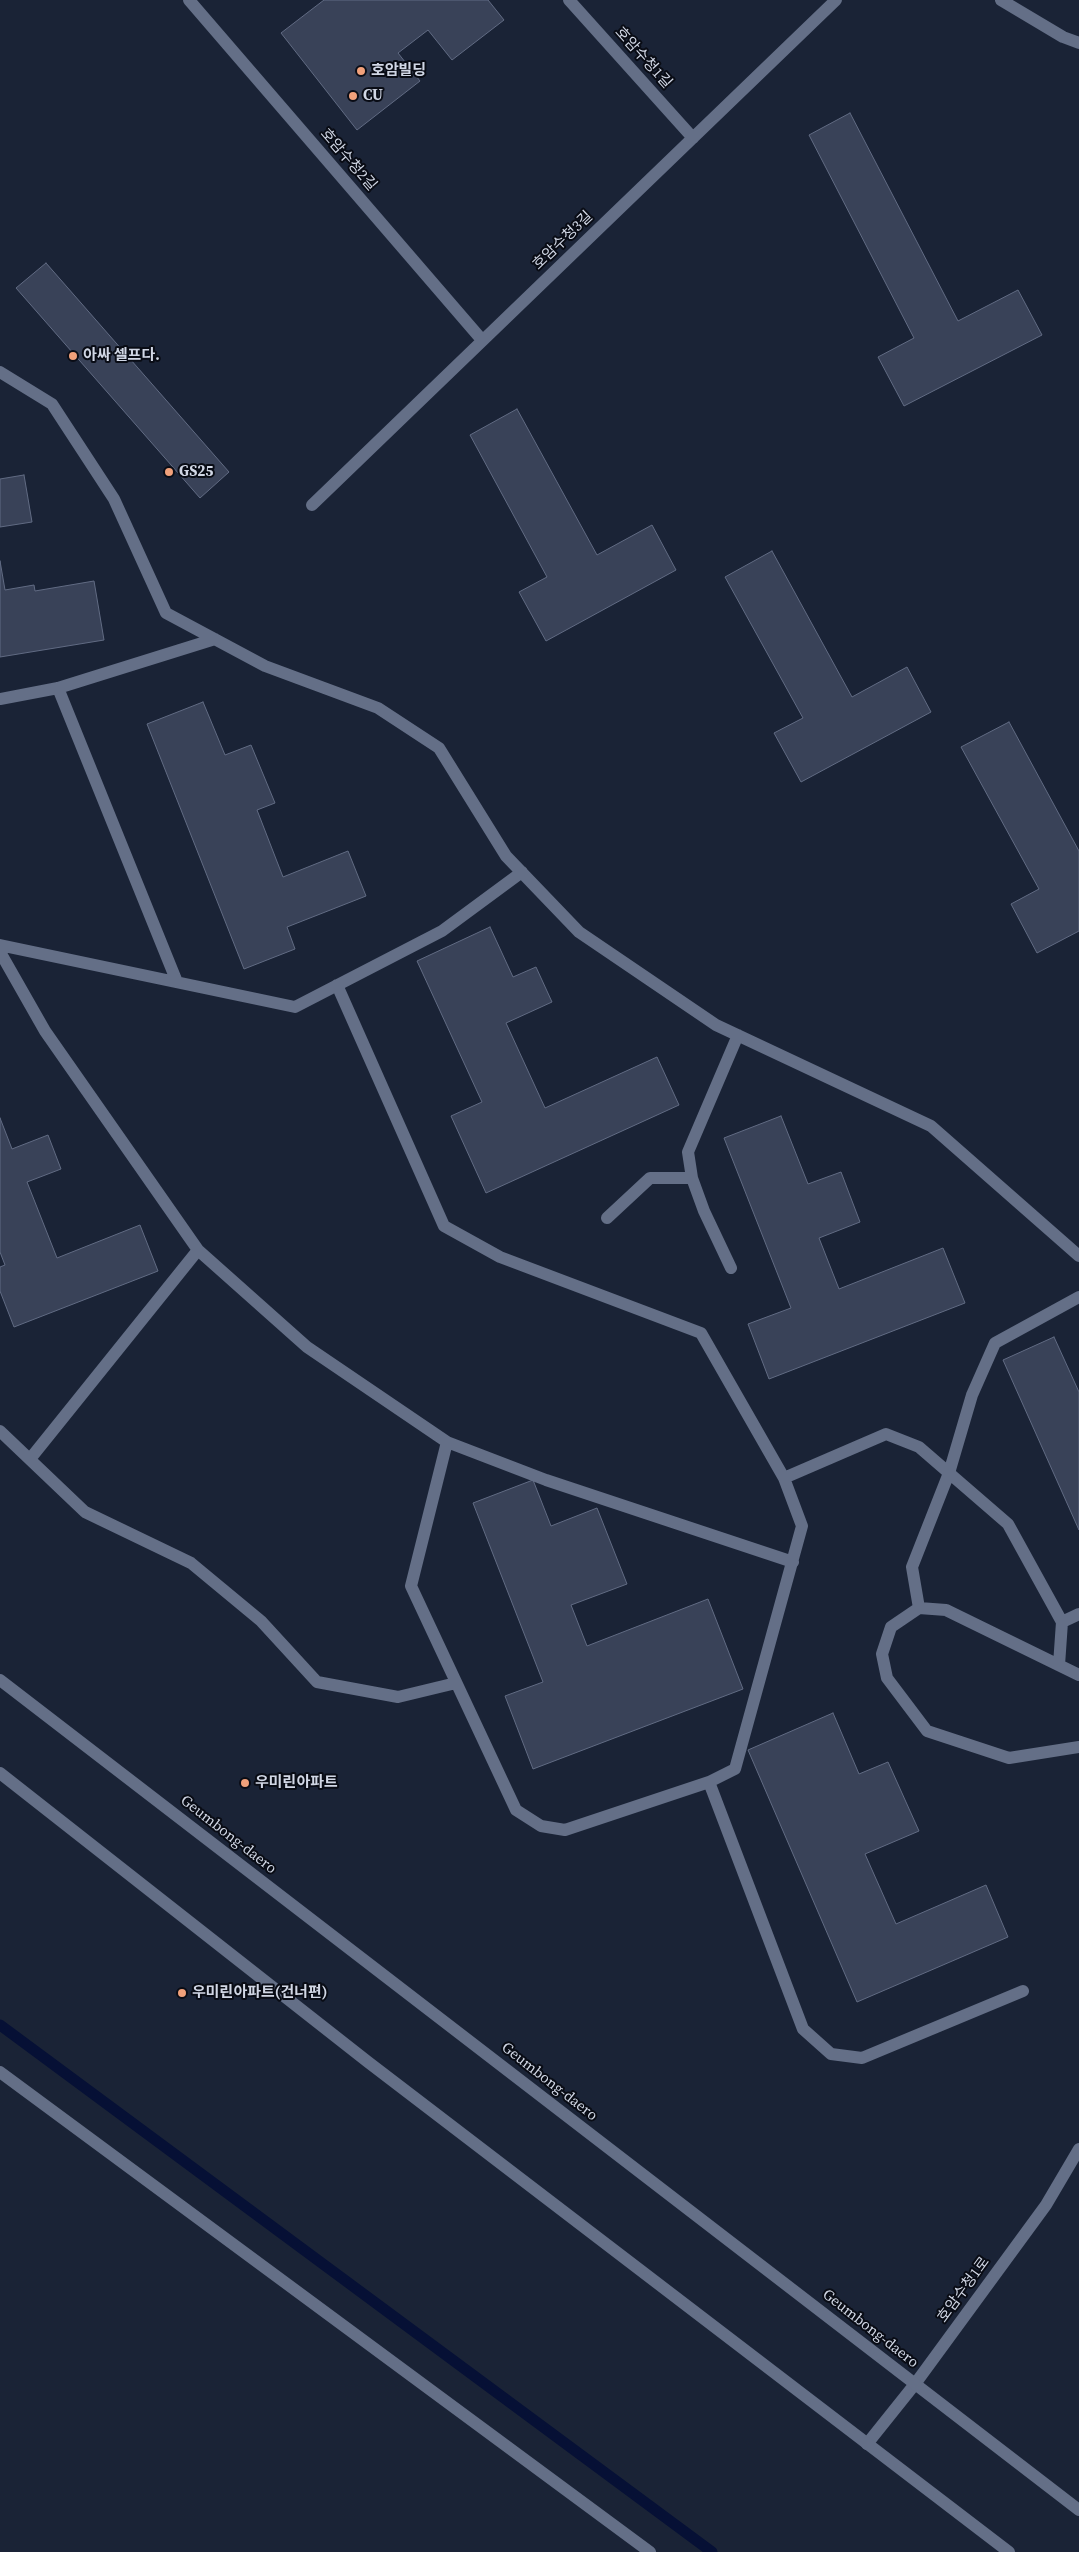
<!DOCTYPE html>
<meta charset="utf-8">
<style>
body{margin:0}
canvas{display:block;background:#1a2336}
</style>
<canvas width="1079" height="2552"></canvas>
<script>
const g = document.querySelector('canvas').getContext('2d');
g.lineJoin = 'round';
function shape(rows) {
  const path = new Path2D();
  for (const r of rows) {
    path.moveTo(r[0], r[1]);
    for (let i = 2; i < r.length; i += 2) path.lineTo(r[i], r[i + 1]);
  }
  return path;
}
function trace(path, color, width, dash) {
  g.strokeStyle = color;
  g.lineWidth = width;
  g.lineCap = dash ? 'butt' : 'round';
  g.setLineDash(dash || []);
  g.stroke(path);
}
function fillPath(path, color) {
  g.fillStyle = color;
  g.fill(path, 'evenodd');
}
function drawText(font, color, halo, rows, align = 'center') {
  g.font = font + ' "Source Serif 4","Noto Sans KR",serif';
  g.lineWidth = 4;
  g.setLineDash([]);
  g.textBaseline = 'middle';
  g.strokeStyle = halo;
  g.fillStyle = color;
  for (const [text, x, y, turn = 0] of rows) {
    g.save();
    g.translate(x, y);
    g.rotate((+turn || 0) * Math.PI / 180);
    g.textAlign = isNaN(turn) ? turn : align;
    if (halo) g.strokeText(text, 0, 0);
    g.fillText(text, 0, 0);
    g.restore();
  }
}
trace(shape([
 [0,2025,712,2552]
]), '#061035', 11);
const building = shape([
 [324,0,488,0,504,20,452,60,428,30,398,53,420,81,357,130,281,33,324,0],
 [850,113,958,321,1018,290,1042,335,904,406,878,357,914,338,809,135,850,113],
 [46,263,229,472,200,498,16,288,46,263],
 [517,409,597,555,652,525,676,570,546,641,519,592,547,577,470,435,517,409],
 [24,475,32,522,0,527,0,479,24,475],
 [772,551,852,697,907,667,931,712,801,782,774,733,803,718,725,577,772,551],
 [0,561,5,590,34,585,35,591,94,581,104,640,0,657,0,561],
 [203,702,225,755,251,745,275,803,257,810,283,877,348,851,366,896,287,927,295,949,244,969,147,724,203,702],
 [1009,722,1079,851,1079,931,1037,953,1011,904,1039,889,961,747,1009,722],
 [490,927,513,977,536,967,552,1002,506,1023,545,1108,657,1057,679,1105,486,1193,451,1116,482,1102,417,961,490,927],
 [781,1116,808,1184,841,1172,860,1222,819,1238,839,1289,943,1248,965,1303,769,1379,748,1324,791,1308,724,1138,781,1116],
 [0,1118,12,1149,48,1135,61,1169,27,1182,57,1258,140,1225,158,1271,14,1327,0,1291,0,1267,5,1265,0,1252,0,1118],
 [1054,1337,1079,1392,1079,1530,1003,1360,1054,1337],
 [533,1480,551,1526,597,1508,627,1584,571,1605,587,1646,708,1599,743,1689,533,1769,505,1696,543,1682,473,1503,533,1480],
 [833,1713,859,1774,888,1762,919,1831,865,1854,896,1924,986,1885,1008,1937,857,2002,748,1750,833,1713]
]);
fillPath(building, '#394258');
trace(building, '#616b83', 1);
trace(shape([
 [0,372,52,404,114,499,166,613,265,666,378,708,439,748,506,856,579,932,716,1025,931,1126,1079,1256],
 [58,688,177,982],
 [0,699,58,688,215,639],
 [0,945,295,1007,442,931,522,872],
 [0,952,45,1031,198,1250,307,1347,447,1442,546,1480,793,1562],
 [337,985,444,1226,500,1257,701,1333,784,1478,802,1526,735,1769,709,1782,565,1830,541,1826,516,1810,411,1586,447,1442],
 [607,1218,650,1178,692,1178],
 [731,1268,704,1211,692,1178,688,1152,738,1035],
 [0,1431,85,1512,191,1563,261,1621,317,1682,398,1697,456,1683],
 [30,1459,198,1250],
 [784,1478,886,1434,919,1447,1008,1524,1062,1622,1059,1665],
 [919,1608,912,1567,949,1473,972,1395,995,1343,1079,1297],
 [1062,1622,1079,1614],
 [1079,1675,946,1610,919,1608,891,1627,882,1654,887,1678,927,1731,1009,1758,1079,1747],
 [709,1782,803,2029,831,2054,862,2058,1023,1991]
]), '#646f87', 12);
trace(shape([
 [189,0,482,340],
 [569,0,693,138],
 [1001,0,1063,37,1079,43],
 [312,505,836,0],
 [0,2072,650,2552],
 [867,2444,915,2384,1046,2205,1079,2149]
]), '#646f87', 12);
trace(shape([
 [0,1680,1079,2510],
 [0,1773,368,2062,1009,2552]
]), '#646f87', 12);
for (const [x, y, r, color] of [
 [361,71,5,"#f1a17b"],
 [353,96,5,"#f1a17b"],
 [73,356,5,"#f1a17b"],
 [169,472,5,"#f1a17b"],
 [245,1783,5,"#f1a17b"],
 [182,1993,5,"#f1a17b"]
]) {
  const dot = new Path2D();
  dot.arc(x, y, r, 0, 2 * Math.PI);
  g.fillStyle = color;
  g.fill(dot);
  trace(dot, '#090c15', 2);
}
drawText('15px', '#d1d7e5', '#090c15', [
 ["호암수청1길",643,58,48],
 ["호암수청2길",348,160,49],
 ["호암수청3길",563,241,-44],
 ["Geumbong-daero",228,1835,38],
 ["Geumbong-daero",549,2082,38],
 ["호암수청1로",964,2290,-54],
 ["Geumbong-daero",870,2329,38]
]);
drawText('bold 15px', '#d1d7e5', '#090c15', [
 ["호암빌딩",371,71],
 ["CU",363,96],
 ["아싸 셀프다.",83,356],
 ["GS25",179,472],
 ["우미린아파트",255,1783],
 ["우미린아파트(건너편)",192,1993]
], 'left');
</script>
